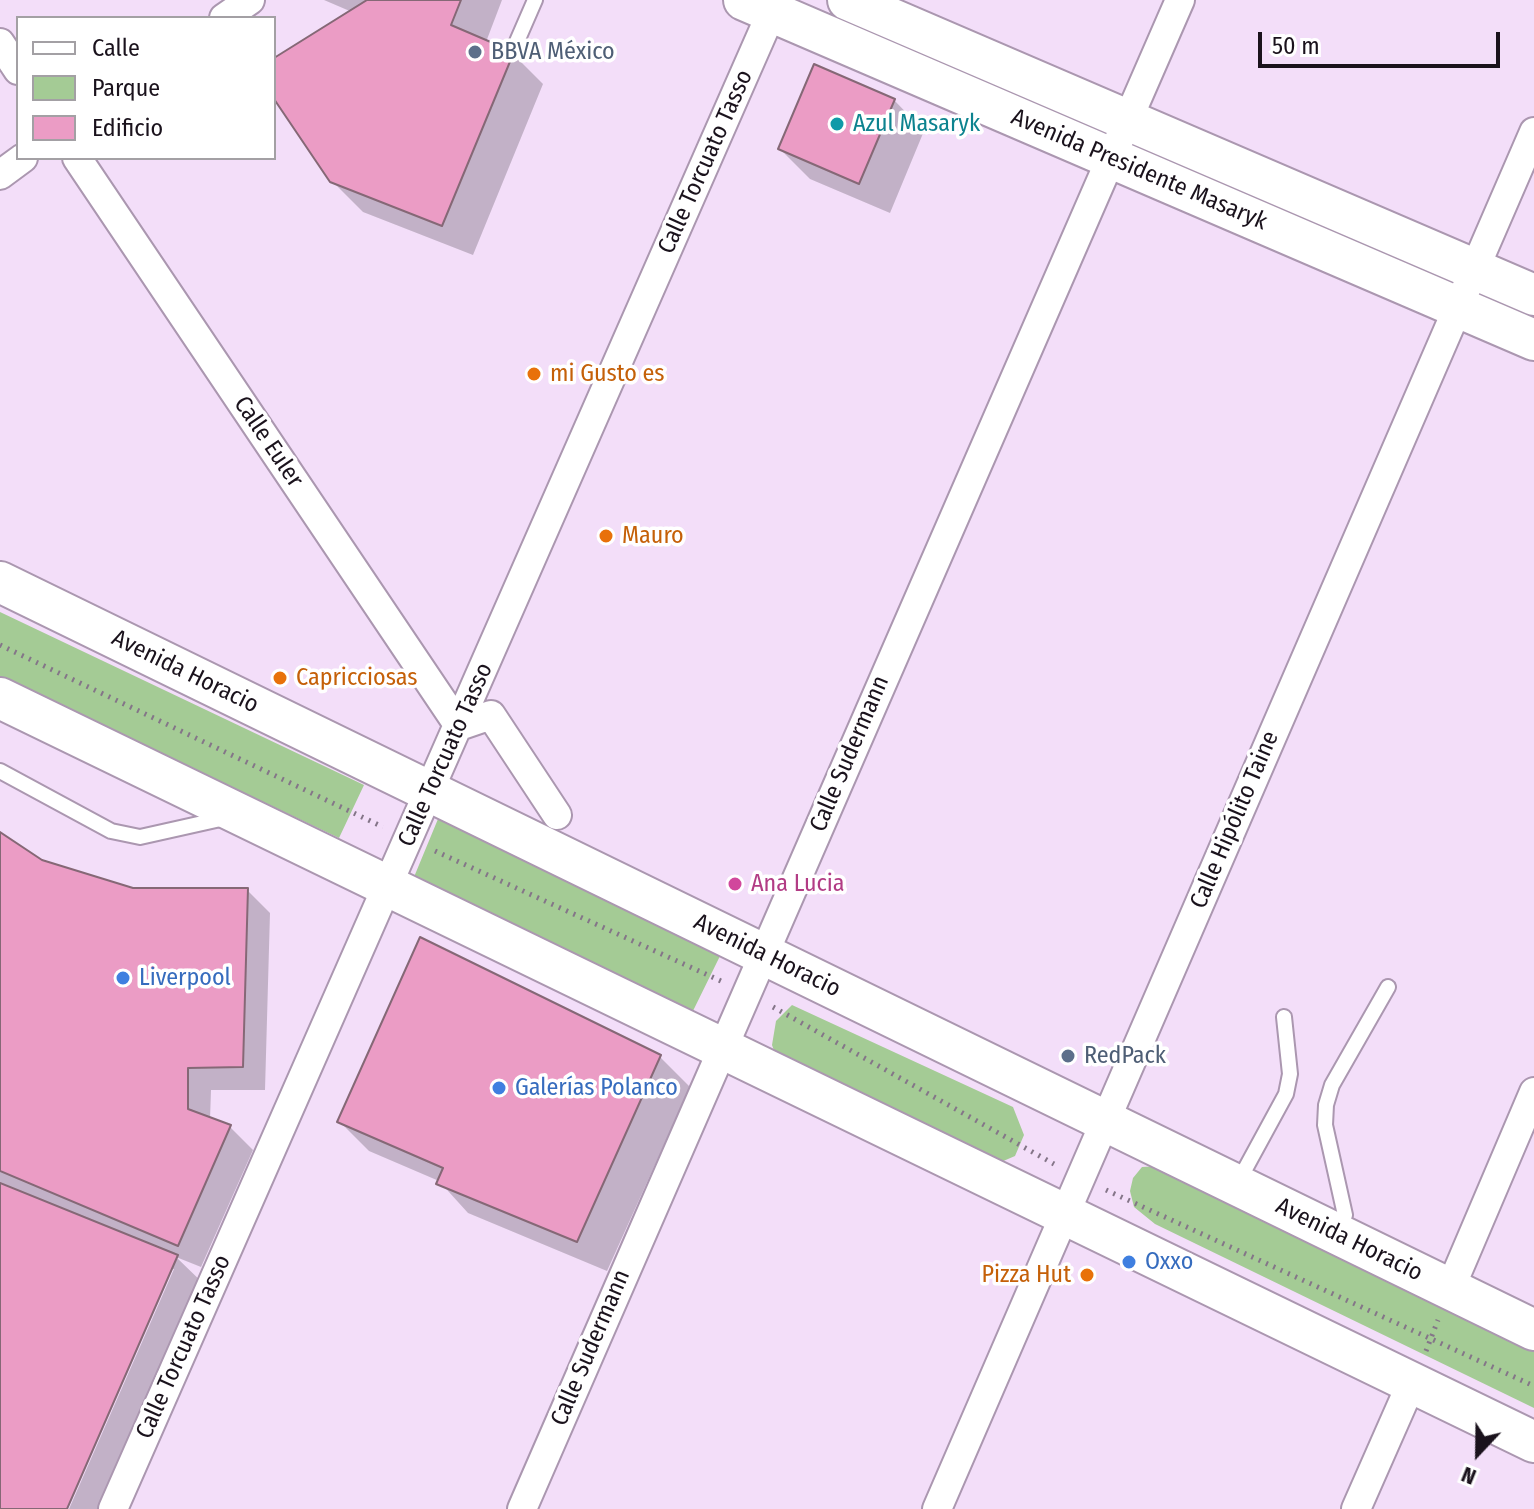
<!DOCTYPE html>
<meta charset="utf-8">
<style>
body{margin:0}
#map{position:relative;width:1534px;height:1509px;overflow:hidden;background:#f3def9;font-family:"Fira Sans Condensed",sans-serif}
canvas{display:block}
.legend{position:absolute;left:16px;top:16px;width:260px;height:144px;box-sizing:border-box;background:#fff;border:2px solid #a3a0a4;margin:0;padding:10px 14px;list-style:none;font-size:24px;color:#1a121c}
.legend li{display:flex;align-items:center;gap:16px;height:40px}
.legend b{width:40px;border:2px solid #a3a0a4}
.north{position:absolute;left:1438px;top:1413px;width:80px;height:80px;-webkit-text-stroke:6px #fff;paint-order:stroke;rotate:202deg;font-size:22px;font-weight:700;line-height:32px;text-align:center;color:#1a121c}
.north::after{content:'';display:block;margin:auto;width:28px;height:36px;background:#1a121c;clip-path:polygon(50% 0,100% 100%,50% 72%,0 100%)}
.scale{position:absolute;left:1258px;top:32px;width:242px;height:36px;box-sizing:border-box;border:4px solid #1a121c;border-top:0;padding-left:10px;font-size:24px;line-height:28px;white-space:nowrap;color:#1a121c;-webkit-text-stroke:6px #fff;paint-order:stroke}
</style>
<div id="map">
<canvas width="1534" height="1509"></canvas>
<ul class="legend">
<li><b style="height:10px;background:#fff"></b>Calle</li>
<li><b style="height:22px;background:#a4cb95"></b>Parque</li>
<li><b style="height:22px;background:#eb9cc5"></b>Edificio</li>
</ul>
<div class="north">N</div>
<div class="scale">50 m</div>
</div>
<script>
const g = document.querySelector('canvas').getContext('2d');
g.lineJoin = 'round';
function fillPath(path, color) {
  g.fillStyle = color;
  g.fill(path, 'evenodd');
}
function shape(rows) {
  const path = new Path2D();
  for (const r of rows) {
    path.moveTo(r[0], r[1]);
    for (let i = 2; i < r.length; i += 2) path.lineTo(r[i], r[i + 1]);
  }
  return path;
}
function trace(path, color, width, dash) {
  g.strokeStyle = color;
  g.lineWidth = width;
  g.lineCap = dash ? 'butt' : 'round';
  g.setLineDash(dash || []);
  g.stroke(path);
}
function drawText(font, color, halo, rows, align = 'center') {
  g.font = font + ' "Fira Sans Condensed",sans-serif';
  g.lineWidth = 7;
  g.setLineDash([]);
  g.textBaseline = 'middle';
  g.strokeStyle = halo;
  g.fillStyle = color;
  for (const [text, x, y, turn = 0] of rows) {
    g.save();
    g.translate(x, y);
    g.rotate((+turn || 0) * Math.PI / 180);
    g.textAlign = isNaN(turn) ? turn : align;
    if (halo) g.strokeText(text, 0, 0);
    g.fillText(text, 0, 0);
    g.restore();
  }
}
fillPath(shape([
 [0,612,364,785,339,838,0,677],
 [438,819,720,956,690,1017,414,877],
 [792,1005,1013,1107,1024,1135,1015,1156,1001,1162,779,1065,772,1045,776,1021],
 [1161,1166,1534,1344,1534,1408,1155,1224,1134,1207,1130,1191,1133,1178,1142,1167]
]), '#a4cb95');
fillPath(shape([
 [324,0,502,0,486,42,513,54,543,84,473,255,363,212,332,181,274,95,274,61,352,12],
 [894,100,924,131,890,213,810,179,780,149],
 [0,835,42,862,132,890,247,890,270,913,265,1090,211,1090,210,1120,230,1127,253,1150,201,1267,176,1257,207,1287,110,1509,69,1509,174,1269,169,1269,65,1509,0,1509],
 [660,1057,690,1087,607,1271,468,1213,439,1181,369,1151,339,1121]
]), '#0003');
const building = shape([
 [367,0,461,0,451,25,514,52,442,226,330,182,274,99,274,58,367,0],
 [814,64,895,99,859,184,778,149,814,64],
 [0,832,42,860,133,888,248,888,243,1067,188,1068,188,1109,231,1125,178,1246,0,1171,0,832],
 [420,937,661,1055,577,1242,436,1184,443,1168,337,1122,420,937],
 [0,1183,178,1255,67,1509,0,1509,0,1183]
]);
fillPath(building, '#eb9cc5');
trace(building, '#856876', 2);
const lane = shape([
 [515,46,535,0],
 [0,771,111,831,140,837,225,818],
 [1237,1184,1286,1094,1290,1074,1284,1017],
 [1338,1233,1345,1215,1325,1125,1326,1105,1332,1085,1388,987]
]);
const street = shape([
 [224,18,250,0],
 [0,43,18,70],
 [77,158,459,726,491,715,557,815],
 [0,175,23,158],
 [1450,1289,1534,1092],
 [113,1509,777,0],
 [522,1509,1180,0],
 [937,1509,1534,132],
 [1356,1509,1412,1382]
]);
const secondary = shape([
 [744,0,1534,340],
 [848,0,1534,295],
 [0,582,1534,1330],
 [0,698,1534,1442]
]);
trace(lane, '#ab97b0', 18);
trace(street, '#ab97b0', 32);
trace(secondary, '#ab97b0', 44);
trace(shape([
 [0,645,383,827],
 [435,851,721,981],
 [773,1007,1054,1164],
 [1106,1190,1534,1386],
 [1426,1351,1438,1320]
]), '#847588', 5, [2, 6]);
trace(lane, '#fff', 14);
trace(street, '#fff', 28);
trace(secondary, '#fff', 40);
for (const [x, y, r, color] of [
 [475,52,8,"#5c6f8a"],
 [837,124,8,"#0f9aa8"],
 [534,374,8,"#e8710a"],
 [606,536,8,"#e8710a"],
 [280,678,8,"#e8710a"],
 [735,884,8,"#d1479c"],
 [123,978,8,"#3f7fe0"],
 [1068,1056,8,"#5c6f8a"],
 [499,1088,8,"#3f7fe0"],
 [1129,1262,8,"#3f7fe0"],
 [1087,1275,8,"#e8710a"]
]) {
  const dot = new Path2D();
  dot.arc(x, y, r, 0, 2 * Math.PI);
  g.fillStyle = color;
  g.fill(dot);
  trace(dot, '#fff', 3);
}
drawText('24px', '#4e5e75', '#fff', [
 ["BBVA México",491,52],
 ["RedPack",1084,1056]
], 'left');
drawText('24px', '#0d838f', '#fff', [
 ["Azul Masaryk",853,124]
], 'left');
drawText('24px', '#1a121c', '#fff', [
 ["Calle Torcuato Tasso",706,162,-66],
 ["Avenida Presidente Masaryk",1139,170,23],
 ["Calle Euler",268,442,56],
 ["Avenida Horacio",185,672,26],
 ["Calle Sudermann",850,754,-67],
 ["Calle Torcuato Tasso",446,755,-66],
 ["Calle Hipólito Taine",1235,820,-67],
 ["Avenida Horacio",767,956,26],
 ["Avenida Horacio",1349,1240,26],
 ["Calle Torcuato Tasso",184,1347,-66],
 ["Calle Sudermann",591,1348,-67]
]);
drawText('24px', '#c56008', '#fff', [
 ["mi Gusto es",550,374],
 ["Mauro",622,536],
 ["Capricciosas",296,678],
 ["Pizza Hut",1071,1275,"right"]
], 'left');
drawText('24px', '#b23c85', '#fff', [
 ["Ana Lucia",751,884]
], 'left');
drawText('24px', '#366cbe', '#fff', [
 ["Liverpool",139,978],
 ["Galerías Polanco",515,1088],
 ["Oxxo",1145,1262]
], 'left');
</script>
